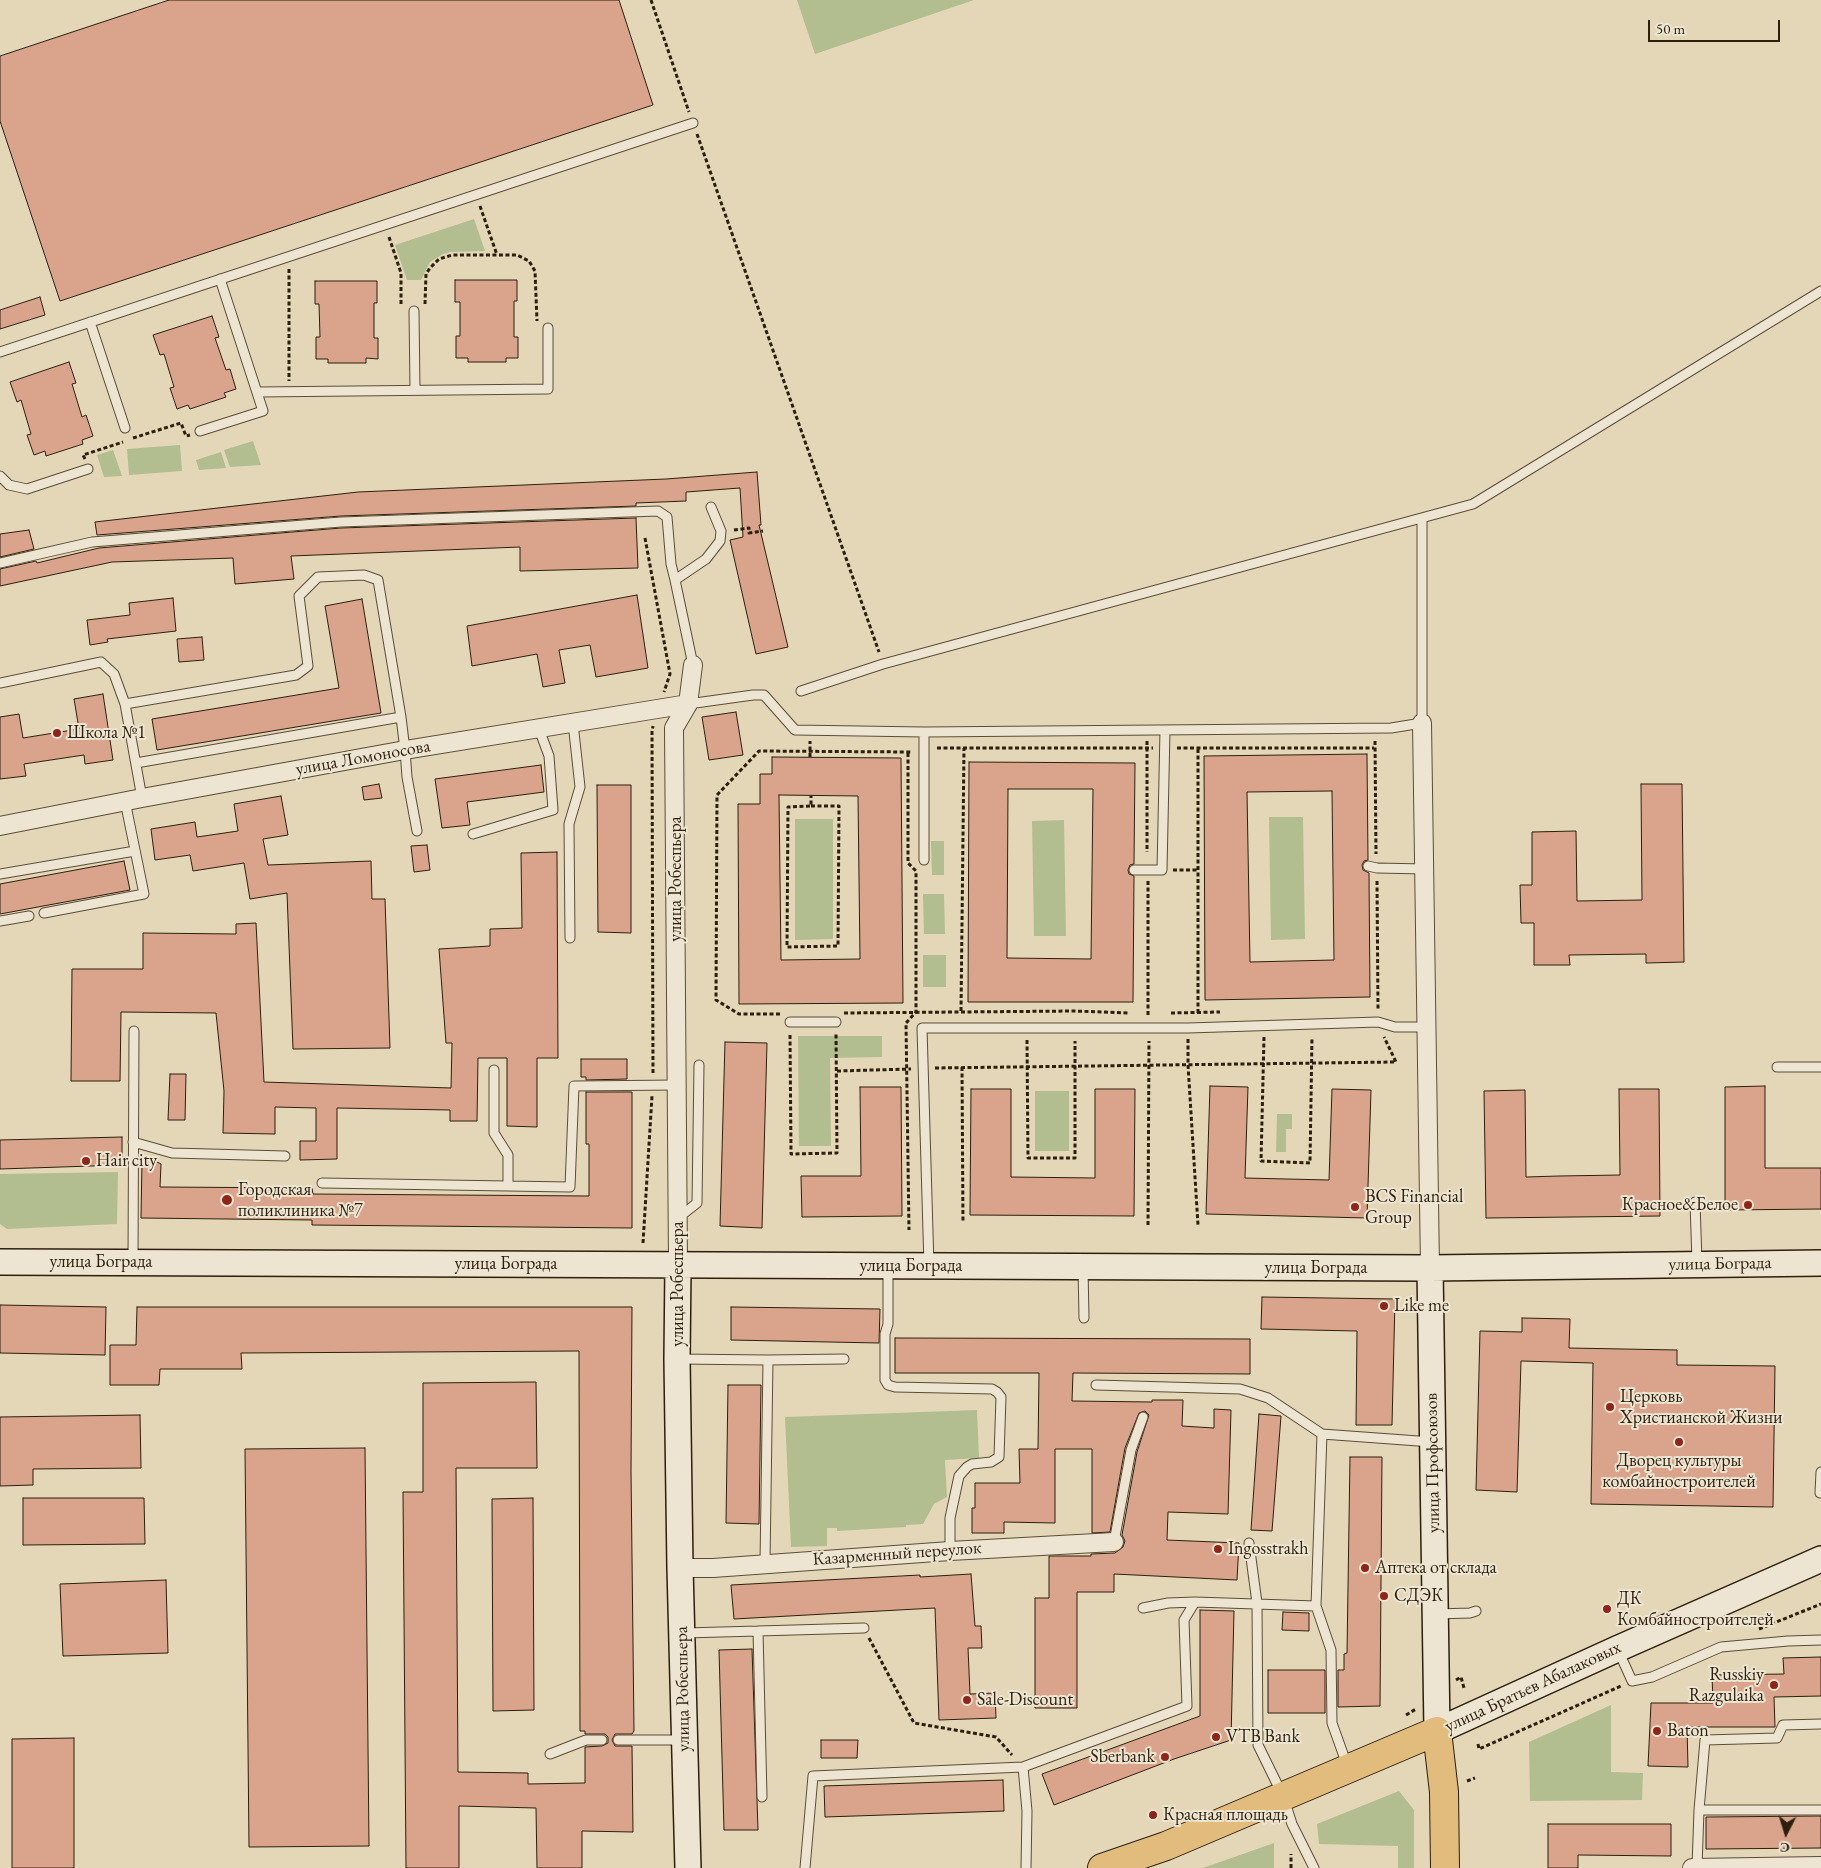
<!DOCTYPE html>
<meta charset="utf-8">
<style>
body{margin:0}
#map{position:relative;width:1821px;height:1868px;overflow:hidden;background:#e3d7b8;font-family:"EB Garamond",serif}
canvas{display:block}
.north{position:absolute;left:1761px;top:1808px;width:50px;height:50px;-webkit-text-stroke:4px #ede5d1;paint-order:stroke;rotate:185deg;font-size:14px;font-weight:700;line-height:20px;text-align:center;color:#2c1f0c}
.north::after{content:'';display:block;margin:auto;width:18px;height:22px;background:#2c1f0c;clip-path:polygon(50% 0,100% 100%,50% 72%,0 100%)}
.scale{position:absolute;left:1648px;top:20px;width:132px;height:22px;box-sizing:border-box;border:2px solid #2c1f0c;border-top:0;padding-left:6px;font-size:15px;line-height:18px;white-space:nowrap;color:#2c1f0c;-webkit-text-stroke:4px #ede5d1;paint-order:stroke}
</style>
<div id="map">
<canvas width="1821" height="1868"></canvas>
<div class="north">С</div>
<div class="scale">50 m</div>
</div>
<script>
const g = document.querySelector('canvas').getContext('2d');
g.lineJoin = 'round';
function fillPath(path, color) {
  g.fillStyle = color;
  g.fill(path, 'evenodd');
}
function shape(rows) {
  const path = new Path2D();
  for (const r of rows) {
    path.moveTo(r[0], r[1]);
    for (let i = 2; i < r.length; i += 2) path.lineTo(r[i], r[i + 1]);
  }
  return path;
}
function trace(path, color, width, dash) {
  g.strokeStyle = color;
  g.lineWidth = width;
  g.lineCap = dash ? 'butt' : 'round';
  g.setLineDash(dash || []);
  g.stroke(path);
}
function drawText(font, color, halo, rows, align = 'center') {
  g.font = font + ' "EB Garamond",serif';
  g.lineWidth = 4;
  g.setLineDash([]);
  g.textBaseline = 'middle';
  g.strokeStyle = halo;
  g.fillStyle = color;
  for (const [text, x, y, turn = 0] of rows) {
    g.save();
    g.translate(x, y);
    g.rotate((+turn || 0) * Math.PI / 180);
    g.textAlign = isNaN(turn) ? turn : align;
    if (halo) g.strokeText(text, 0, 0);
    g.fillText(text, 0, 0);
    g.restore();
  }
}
fillPath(shape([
 [797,0,974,0,815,54],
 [474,219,485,251,450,252,443,254,430,262,421,280,407,280,395,245],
 [253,441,261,465,230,467,224,450],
 [180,445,182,471,129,475,127,449],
 [113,450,122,476,104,477,97,455],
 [221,452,226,468,199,470,196,460],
 [1269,817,1303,817,1305,939,1271,940],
 [795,819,833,819,833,939,795,940],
 [1064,820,1066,936,1034,936,1032,821],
 [931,841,944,841,944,875,932,875],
 [923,894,944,894,945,934,924,934],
 [923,955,946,955,946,987,923,987],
 [798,1036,882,1036,882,1057,830,1058,831,1146,799,1146],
 [1035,1091,1069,1091,1069,1151,1035,1151],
 [1277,1114,1292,1114,1292,1129,1286,1129,1286,1152,1276,1152],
 [118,1172,117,1224,7,1229,0,1224,0,1174],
 [977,1410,979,1458,945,1460,947,1497,934,1504,923,1524,906,1525,906,1527,837,1531,837,1528,827,1528,827,1546,791,1547,785,1417],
 [1611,1705,1611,1772,1643,1773,1642,1800,1530,1801,1529,1742],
 [1399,1791,1414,1810,1414,1868,1398,1868,1398,1846,1319,1844,1317,1824],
 [1274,1843,1274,1868,1203,1868]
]), '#b2be90');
const building = shape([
 [169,0,619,0,653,105,60,301,0,121,0,56,169,0],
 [455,280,517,280,517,301,514,301,514,337,518,337,518,358,506,358,506,362,468,362,468,358,456,358,456,336,460,336,460,302,455,302,455,280],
 [315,281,377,281,377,303,374,303,374,338,378,338,378,359,366,358,366,363,328,363,328,359,316,359,316,337,320,337,319,304,315,304,315,281],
 [40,297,45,315,0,329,0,310,40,297],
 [212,316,219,337,215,338,226,370,230,369,236,389,224,393,226,397,190,409,188,405,177,409,170,388,174,387,164,354,160,355,153,335,212,316],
 [69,362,76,383,72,384,82,417,86,415,93,436,82,440,83,444,46,456,45,451,34,455,27,435,31,434,21,400,17,402,10,382,69,362],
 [757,472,761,525,759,525,788,647,756,654,730,540,743,537,740,488,686,492,686,501,636,503,636,506,341,516,97,535,95,522,358,492,666,479,757,472],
 [636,518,638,568,520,571,520,547,291,556,294,579,235,584,233,558,112,562,0,586,0,569,36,561,37,563,99,548,341,528,636,518],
 [29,530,34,549,0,557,0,534,29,530],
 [637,595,648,668,596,677,590,645,559,650,565,683,543,687,537,654,472,666,467,626,637,595],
 [173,598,176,631,107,639,108,642,90,645,87,620,130,615,129,603,173,598],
 [362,599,381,713,157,750,152,719,339,688,325,606,362,599],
 [202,637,204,660,179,662,177,639,202,637],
 [103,694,113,760,85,764,84,755,24,764,26,776,0,779,0,717,19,714,23,738,79,729,74,699,103,694],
 [736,712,743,755,709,760,702,717,736,712],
 [1367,754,1368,860,1364,861,1362,865,1363,870,1369,873,1370,997,1205,1000,1204,756,1367,754],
 [1332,791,1334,960,1250,962,1247,792,1332,791],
 [772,757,901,758,903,1003,739,1004,738,804,760,804,760,774,772,774,772,757],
 [779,795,858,796,860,959,781,960,779,795],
 [969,762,1135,763,1134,864,1130,865,1128,870,1129,874,1134,876,1133,1002,968,1002,969,762],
 [1008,789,1093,789,1091,959,1007,958,1008,789],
 [541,765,544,792,467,802,470,825,442,828,435,779,541,765],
 [379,784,382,798,364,800,362,787,379,784],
 [1641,784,1682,784,1684,962,1646,963,1646,954,1569,955,1570,965,1534,965,1534,923,1521,923,1520,885,1532,885,1532,832,1576,831,1577,901,1642,900,1641,784],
 [597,785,631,785,631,933,598,932,597,785],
 [281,796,288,835,263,839,268,865,371,861,372,899,385,899,390,1048,293,1049,287,893,250,899,244,863,193,871,190,855,155,860,151,829,195,822,197,837,238,831,234,804,281,796],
 [427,845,430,870,414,872,411,846,427,845],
 [557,852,558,1058,537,1058,537,1127,507,1126,507,1058,478,1058,477,1121,450,1121,450,1110,337,1108,337,1159,300,1160,300,1141,316,1141,316,1108,275,1107,275,1134,223,1133,224,1091,216,1013,121,1012,120,1081,71,1081,72,969,143,969,143,933,236,934,236,924,256,923,264,1082,451,1088,452,1043,446,1043,439,949,490,946,490,929,522,928,521,853,557,852],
 [124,861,130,890,0,914,0,884,124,861],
 [725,1042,767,1043,762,1228,720,1226,725,1042],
 [581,1059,627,1059,627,1079,586,1080,586,1077,581,1077,581,1059],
 [170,1074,186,1074,185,1120,168,1120,170,1074],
 [1210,1086,1248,1087,1245,1178,1329,1180,1332,1089,1371,1090,1367,1218,1206,1214,1210,1086],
 [1765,1086,1765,1168,1821,1168,1821,1209,1725,1210,1725,1087,1765,1086],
 [860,1087,901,1087,902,1216,802,1217,801,1176,861,1176,860,1087],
 [971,1089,1011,1089,1011,1177,1095,1178,1095,1089,1135,1089,1134,1216,970,1215,971,1089],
 [1619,1089,1659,1089,1660,1216,1486,1218,1484,1091,1525,1090,1526,1177,1559,1176,1620,1175,1619,1089],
 [586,1092,632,1092,632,1228,312,1225,312,1220,141,1218,142,1160,153,1160,161,1164,160,1187,312,1188,313,1194,589,1196,589,1144,586,1144,586,1092],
 [122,1137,122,1165,0,1169,0,1140,122,1137],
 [1262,1297,1395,1299,1392,1425,1356,1425,1357,1331,1261,1329,1262,1297],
 [0,1305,106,1307,105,1355,0,1353,0,1305],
 [137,1307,632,1307,631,1471,634,1731,632,1734,615,1734,612,1740,615,1746,632,1746,633,1832,582,1831,582,1868,537,1868,536,1808,459,1806,459,1868,406,1868,403,1492,423,1492,423,1383,536,1382,537,1468,456,1468,458,1772,528,1773,528,1784,585,1783,585,1747,602,1746,608,1743,608,1737,605,1734,585,1734,585,1731,580,1731,579,1351,241,1353,242,1369,160,1369,159,1385,110,1385,110,1345,136,1345,137,1307],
 [731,1307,880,1309,879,1343,731,1340,731,1307],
 [1522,1318,1570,1319,1569,1348,1677,1350,1677,1365,1775,1366,1773,1507,1591,1504,1593,1363,1521,1361,1517,1492,1476,1490,1480,1331,1522,1332,1522,1318],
 [895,1338,1250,1339,1250,1374,1073,1373,1072,1401,1152,1402,1152,1400,1183,1400,1182,1426,1214,1428,1214,1409,1231,1410,1228,1514,1168,1512,1167,1540,1239,1543,1237,1580,1114,1574,1114,1592,1077,1592,1077,1708,1035,1708,1035,1598,1049,1598,1049,1556,1091,1556,1091,1554,1115,1553,1123,1547,1125,1541,1122,1535,1137,1452,1149,1415,1145,1411,1139,1413,1125,1448,1110,1532,1092,1533,1092,1449,1055,1449,1055,1523,1004,1522,1004,1533,972,1533,972,1508,975,1508,975,1483,1020,1483,1019,1449,1038,1449,1039,1373,895,1373,895,1338],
 [728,1385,761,1385,759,1524,726,1523,728,1385],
 [1259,1414,1281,1416,1272,1531,1251,1530,1259,1414],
 [140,1415,141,1468,33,1469,33,1485,0,1486,0,1417,140,1415],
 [365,1448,369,1846,249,1847,245,1449,365,1448],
 [1350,1457,1382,1457,1380,1706,1338,1707,1338,1670,1344,1670,1344,1654,1347,1653,1350,1457],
 [23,1498,144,1498,145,1544,23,1545,23,1498],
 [533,1498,534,1710,493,1711,492,1499,533,1498],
 [971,1574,975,1626,981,1626,982,1648,968,1648,970,1694,995,1693,996,1718,939,1720,935,1608,734,1619,731,1585,920,1575,920,1577,971,1574],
 [166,1580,168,1653,63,1656,60,1584,166,1580],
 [1200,1610,1234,1611,1231,1740,1174,1759,1054,1805,1042,1774,1200,1716,1200,1610],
 [1283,1612,1309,1613,1309,1631,1282,1630,1283,1612],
 [752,1649,758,1830,724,1830,719,1650,752,1649],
 [1821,1657,1821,1696,1774,1697,1775,1727,1687,1727,1688,1767,1648,1766,1651,1703,1713,1703,1712,1675,1784,1674,1783,1658,1821,1657],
 [1268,1670,1325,1670,1325,1713,1268,1713,1268,1670],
 [74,1738,74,1868,12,1868,12,1739,74,1738],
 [821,1740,858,1740,857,1758,821,1758,821,1740],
 [1003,1780,1004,1811,825,1817,824,1786,1003,1780],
 [1821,1816,1821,1848,1706,1849,1706,1817,1821,1816],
 [1548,1824,1671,1824,1671,1856,1578,1855,1578,1868,1548,1868,1548,1824]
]);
fillPath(building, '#daa38c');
trace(building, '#2c1f0c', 1);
const lane = shape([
 [414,311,415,390],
 [90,322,125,428],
 [0,352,693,123],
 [257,392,548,389,548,328],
 [200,431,263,411,220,279],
 [0,476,9,485,27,489,88,469],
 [0,563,92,542,341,522,658,511,667,517,671,564,675,580],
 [693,665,675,580,706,559,720,541,721,531,711,507],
 [0,683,101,662,114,674,125,704,142,798],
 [801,691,883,664,1473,504,1821,291],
 [125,704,296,675,308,666,299,596,318,577,364,575,378,580,401,717,405,750,407,777,417,831],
 [688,704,753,695,764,695,795,730,924,732,924,860],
 [924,732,1391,728,1422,723,1422,518],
 [136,763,401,717],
 [473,834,553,810,549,756,539,729],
 [1368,866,1377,868,1425,869],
 [1134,870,1162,870,1165,730],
 [0,874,135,851],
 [44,913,144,894,125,801],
 [0,921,29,916],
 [570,938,569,824,580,787,573,723],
 [790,1022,836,1022],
 [1777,1067,1821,1067],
 [133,1142,172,1153,285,1156],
 [322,1183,508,1186,508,1155,494,1133,494,1070],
 [508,1186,570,1187,574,1086,677,1085],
 [1695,1202,1697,1262],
 [678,1218,697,1203,699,1065],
 [133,1261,134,1031],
 [929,1266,922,1028,1188,1028,1378,1022,1395,1027,1426,1027],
 [888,1268,888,1324,885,1334,885,1380,888,1385,895,1387,992,1389,997,1392,1001,1397,999,1457,991,1462,972,1464,967,1467,959,1476,950,1518,950,1551],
 [1083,1268,1084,1318],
 [677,1359,768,1360],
 [1096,1385,1240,1389,1268,1398,1322,1434],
 [1820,1493,1821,1472],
 [1114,1542,1131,1450,1143,1417],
 [1249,1543,1257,1603,1258,1745,1283,1796,1292,1824,1314,1868],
 [765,1563,768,1360,844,1359],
 [1143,1608,1168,1603,1195,1602,1316,1606],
 [1436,1614,1470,1613,1476,1611],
 [758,1631,864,1628],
 [684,1633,758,1631,762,1797],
 [1618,1650,1632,1681,1652,1677,1721,1647,1788,1641,1821,1640],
 [618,1740,683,1740],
 [550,1754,586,1740,602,1740],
 [1347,1765,1332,1723,1331,1650,1316,1606,1322,1434,1432,1442],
 [1023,1767,1027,1811,1026,1868],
 [1699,1810,1705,1740,1777,1738,1783,1725,1821,1724],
 [1697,1867,1699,1810,1821,1810],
 [805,1868,813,1776,1023,1767,1187,1706,1184,1620,1195,1602]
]);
const street = shape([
 [1422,723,1430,1268],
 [0,826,142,798,405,750,688,704],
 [678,1265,674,728,688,704,693,665],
 [680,1568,713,1568,950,1551,1114,1542],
 [1692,1868,1821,1866]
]);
const secondary = shape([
 [0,1262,1430,1268,1821,1263],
 [678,1265,677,1359,680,1568,688,1868],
 [1430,1268,1437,1731,1617,1649,1821,1559]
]);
const primary = shape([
 [1102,1868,1166,1846,1437,1731,1444,1792,1445,1868]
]);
trace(lane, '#5a4d37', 11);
trace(street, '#5a4d37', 20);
trace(secondary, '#2c1f0c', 28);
trace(primary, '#2c1f0c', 30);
trace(shape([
 [651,0,689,112],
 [697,134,879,652],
 [480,206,497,255],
 [389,237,401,273,401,306],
 [289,269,289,381],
 [425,304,426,274,430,268,439,259,452,255,517,255,529,261,535,271,537,321],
 [133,438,181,423,186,436,190,435],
 [85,459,83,455,123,442],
 [734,530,749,528,749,533,763,531],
 [645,538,670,674,664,692],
 [1147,741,1147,852],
 [1375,741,1376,854],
 [937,748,1153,748],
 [1177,748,1374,748],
 [908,753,908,863,916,871,916,1012,906,1023,909,1230],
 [810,757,810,741],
 [811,806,839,806,838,946,787,947,788,807,811,806,811,796],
 [1173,870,1198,870],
 [1148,881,1148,1017],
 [1377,881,1378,1009],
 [961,1011,964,748],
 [844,1013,1074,1011,1130,1013],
 [1171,1013,1220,1012],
 [1198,1013,1198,747],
 [780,1014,739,1014,716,1000,717,795,759,751,911,752],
 [790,1035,791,1154,837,1153,836,1034],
 [1264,1037,1261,1161,1310,1163,1312,1037],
 [1188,1039,1188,1065,1198,1225],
 [1027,1040,1028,1158,1075,1158,1075,1041],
 [962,1067,963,1223],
 [935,1068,1396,1062,1384,1037],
 [837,1071,911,1069],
 [653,1073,652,732,653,726],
 [1148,1225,1149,1041],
 [643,1243,652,1096],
 [1759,1629,1821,1604],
 [869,1638,914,1723,996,1737,1012,1755],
 [1456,1680,1461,1677,1464,1688],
 [1406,1715,1416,1709],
 [1478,1744,1479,1749,1621,1686],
 [1467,1781,1475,1778],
 [1291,1868,1291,1854]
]), '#2c1f0c', 3, [4, 2.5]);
trace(lane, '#ede5d1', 9);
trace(street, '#ede5d1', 18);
trace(secondary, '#ede5d1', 25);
trace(primary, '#e2bc7c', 28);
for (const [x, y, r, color] of [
 [57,733,5,"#8f2418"],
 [86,1161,5,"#8f2418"],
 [227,1200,6,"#8f2418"],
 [1748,1205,5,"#8f2418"],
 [1355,1207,5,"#8f2418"],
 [1384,1306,5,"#8f2418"],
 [1610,1407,5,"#8f2418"],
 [1679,1442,5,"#8f2418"],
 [1218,1549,5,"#8f2418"],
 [1365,1568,5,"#8f2418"],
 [1384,1596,5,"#8f2418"],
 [1607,1609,5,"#8f2418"],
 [1774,1685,5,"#8f2418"],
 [967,1700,5,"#8f2418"],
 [1657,1731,5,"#8f2418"],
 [1216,1737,5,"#8f2418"],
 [1165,1757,5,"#8f2418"],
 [1153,1815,5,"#8f2418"]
]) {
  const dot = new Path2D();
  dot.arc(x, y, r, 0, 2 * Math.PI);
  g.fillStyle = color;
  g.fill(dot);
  trace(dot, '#ede5d1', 2);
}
drawText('18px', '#2c1f0c', '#ede5d1', [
 ["Школа №1",67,733],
 ["Hair city",96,1161],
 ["Городская",238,1190],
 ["поликлиника №7",238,1211],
 ["BCS Financial",1365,1197],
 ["Group",1365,1218],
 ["Красное&Белое",1738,1205,"right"],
 ["Like me",1394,1306],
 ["Церковь",1620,1397],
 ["Христианской Жизни",1620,1418],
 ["Дворец культуры",1679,1461,"center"],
 ["комбайностроителей",1679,1482,"center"],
 ["Ingosstrakh",1228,1549],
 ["Аптека от склада",1375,1568],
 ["СДЭК",1394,1596],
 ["ДК",1617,1599],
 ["Комбайностроителей",1617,1620],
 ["Russkiy",1764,1675,"right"],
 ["Razgulaika",1764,1696,"right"],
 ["Sale-Discount",977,1700],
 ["Baton",1667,1731],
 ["VTB Bank",1226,1737],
 ["Sberbank",1155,1757,"right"],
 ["Красная площадь",1163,1815]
], 'left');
drawText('18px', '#2c1f0c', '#ede5d1', [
 ["улица Ломоносова",363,758,-10],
 ["улица Робеспьера",676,879,-90],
 ["улица Бограда",101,1262],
 ["улица Бограда",506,1264],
 ["улица Бограда",1720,1264,-1],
 ["улица Бограда",911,1266],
 ["улица Бограда",1316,1268],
 ["улица Робеспьера",678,1284,-90],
 ["улица Профсоюзов",1433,1463,-91],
 ["Казарменный переулок",897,1554,-4],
 ["улица Братьев Абалаковых",1533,1687,-25],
 ["улица Робеспьера",683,1689,-91]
]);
</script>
